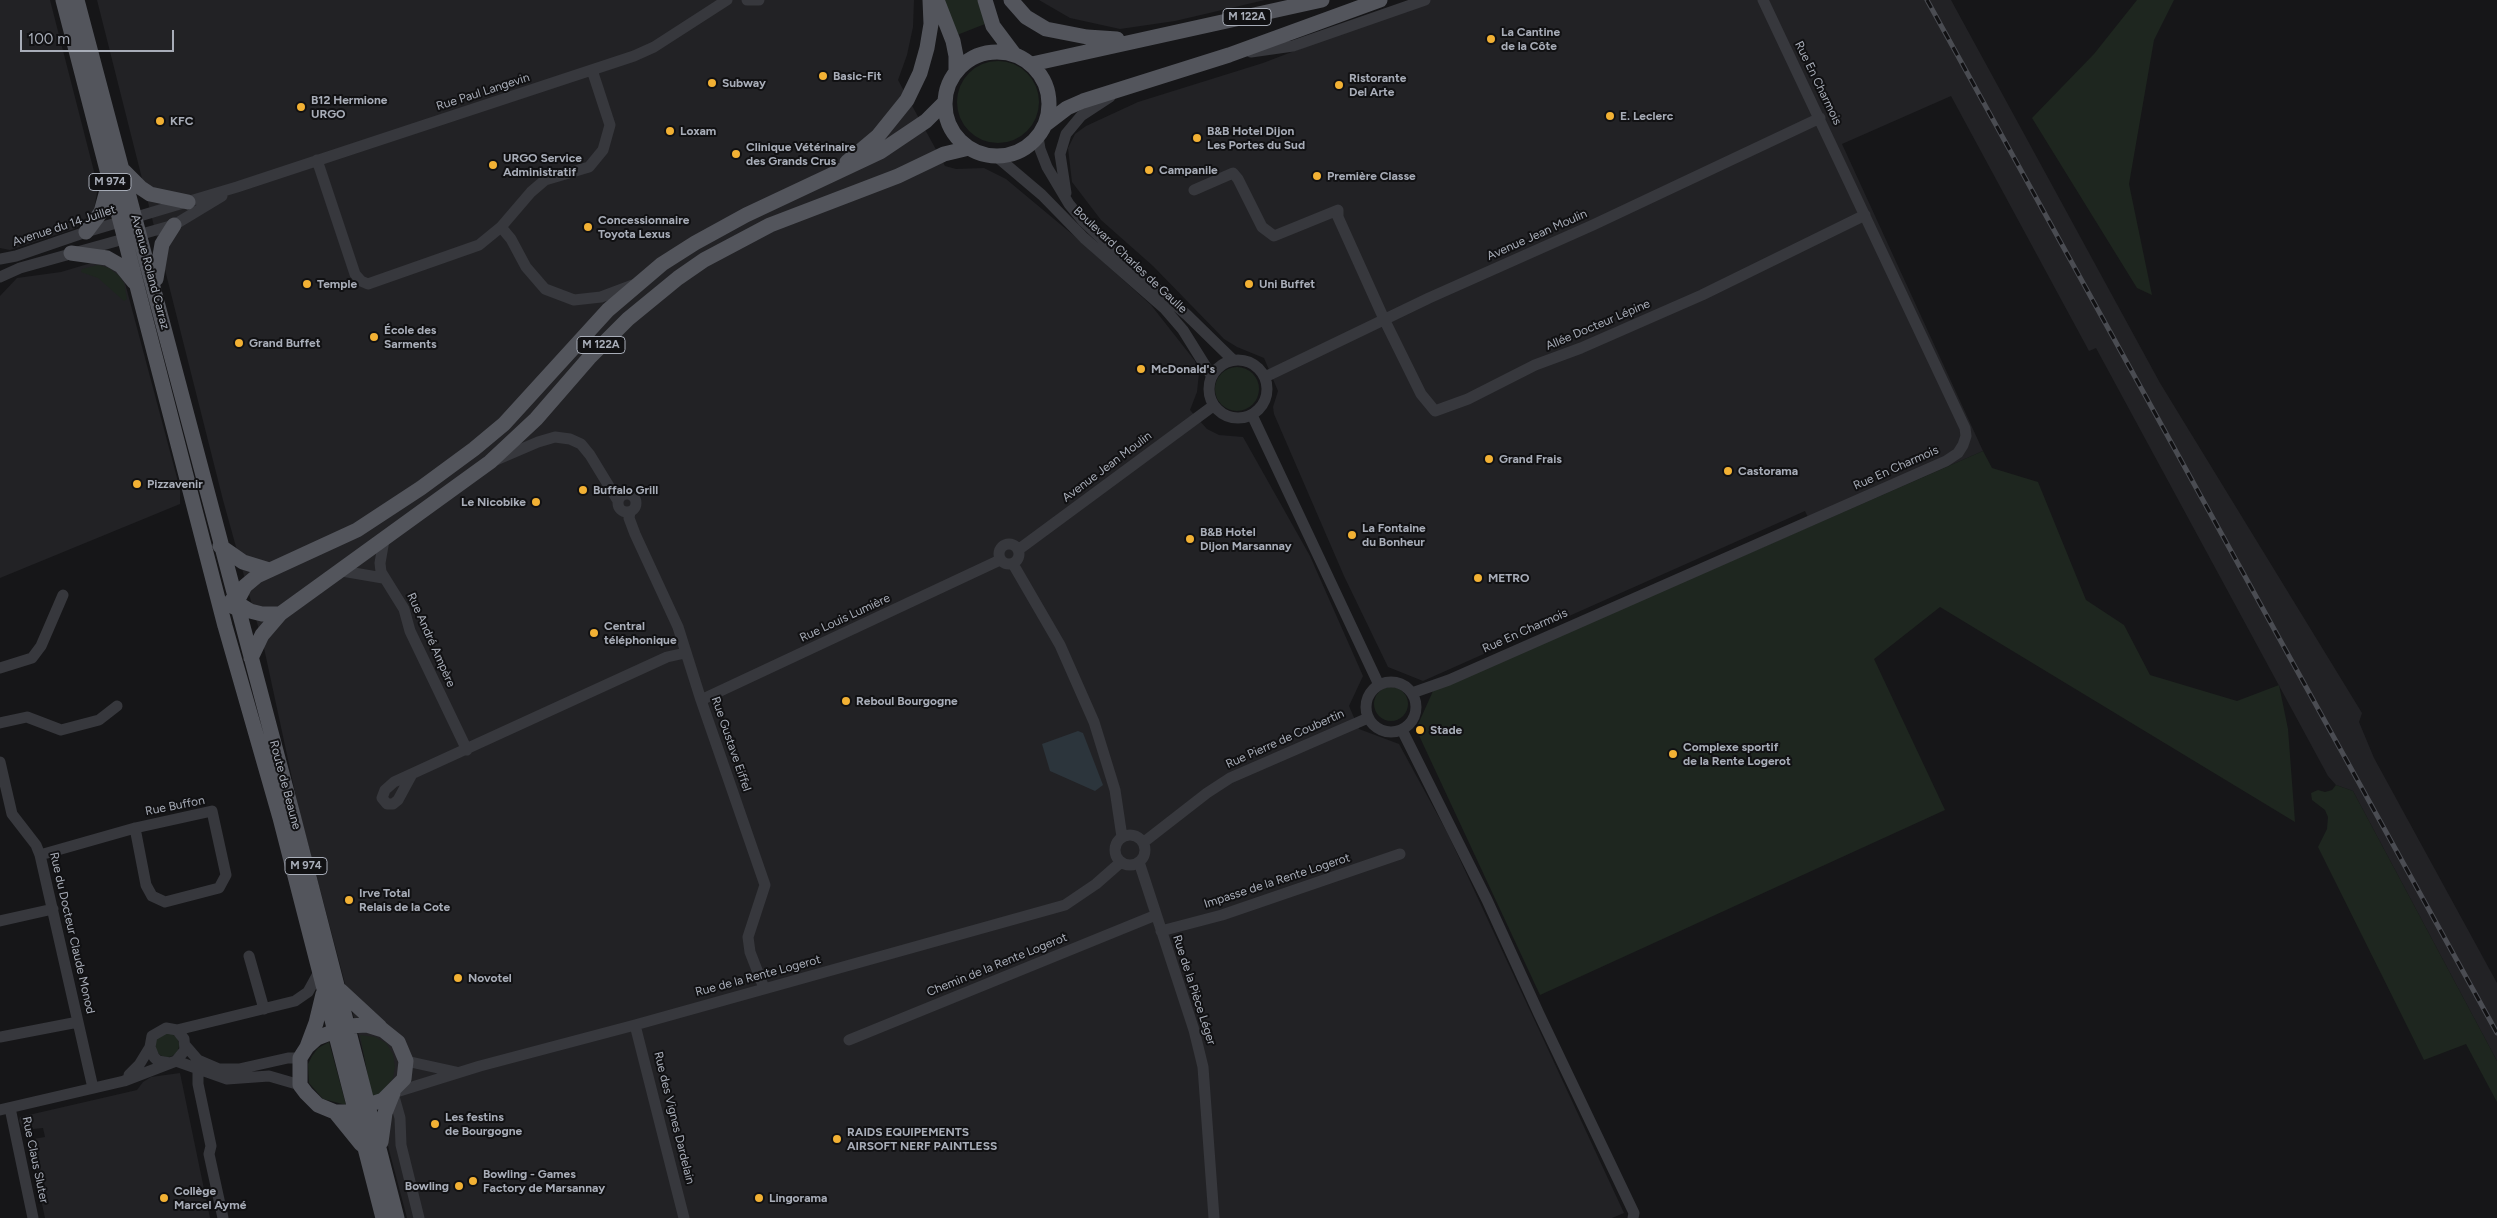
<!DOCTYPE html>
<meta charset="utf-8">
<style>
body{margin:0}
#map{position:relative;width:2497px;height:1218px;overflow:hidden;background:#161618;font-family:Figtree,sans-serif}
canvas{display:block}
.scale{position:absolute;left:20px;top:30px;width:154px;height:22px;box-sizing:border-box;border:2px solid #a8adb8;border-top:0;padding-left:6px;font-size:15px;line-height:18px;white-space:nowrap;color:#a8adb8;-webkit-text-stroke:4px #111113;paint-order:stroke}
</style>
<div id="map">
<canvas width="2497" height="1218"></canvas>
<div class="scale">100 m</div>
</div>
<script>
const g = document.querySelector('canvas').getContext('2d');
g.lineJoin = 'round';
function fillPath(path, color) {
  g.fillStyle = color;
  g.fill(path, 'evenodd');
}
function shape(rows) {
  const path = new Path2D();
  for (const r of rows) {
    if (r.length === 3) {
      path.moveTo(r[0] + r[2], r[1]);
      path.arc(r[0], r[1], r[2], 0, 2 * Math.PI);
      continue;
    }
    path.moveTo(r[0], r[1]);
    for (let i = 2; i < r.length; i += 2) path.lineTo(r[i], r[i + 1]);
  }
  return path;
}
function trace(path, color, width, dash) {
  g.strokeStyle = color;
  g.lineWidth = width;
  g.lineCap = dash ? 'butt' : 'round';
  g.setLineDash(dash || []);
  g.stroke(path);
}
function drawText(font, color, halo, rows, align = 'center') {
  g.font = font + ' Figtree,sans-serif';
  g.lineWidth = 4;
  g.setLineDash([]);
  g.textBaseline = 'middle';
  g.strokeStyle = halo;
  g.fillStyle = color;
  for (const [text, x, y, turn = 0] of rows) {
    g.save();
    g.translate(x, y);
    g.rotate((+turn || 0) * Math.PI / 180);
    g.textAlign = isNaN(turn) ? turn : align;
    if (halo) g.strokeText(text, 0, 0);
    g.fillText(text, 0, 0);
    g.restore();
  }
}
fillPath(shape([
 [0,0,50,0,98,187,94,209,82,224,74,229,10,250,0,248],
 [97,0,914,0,913,27,907,55,898,80,945,166,956,169,984,168,1006,179,1078,239,1151,305,1195,361,1199,373,1197,392,1190,410,1207,429,1219,435,1243,437,1310,556,1363,676,1349,706,1359,729,1399,744,1448,834,1624,1213,1612,1218,407,1218,298,806,264,648,223,500],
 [1039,0,1265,0,1175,21,1120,29,1070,18],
 [1428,0,1951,0,2160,383,2362,713,2359,722,2374,758,2497,983,2497,1061,2353,791,2336,785,2328,776,2096,348,2089,351,1951,96,1842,144,1983,451,1812,526,1805,511,1423,681,1388,667,1344,576,1274,414,1273,407,1278,391,1264,358,1237,347,1224,339,1153,266,1101,220,1072,182,1068,148,1075,134,1086,126,1138,102,1263,63],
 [91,263,99,263,113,268,125,283,180,489,180,504,0,578,0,296,17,278,61,272],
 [180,1073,210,1218,45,1218,28,1140,45,1137,43,1128,23,1130,19,1121,20,1117,137,1090,143,1082,151,1077]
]), '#222225');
fillPath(shape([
 [943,0,978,0,985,24,957,35],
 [2137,0,2174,0,2154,40,2129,184,2152,295,2137,288,2032,118,2094,54],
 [998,102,41],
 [98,265,109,268,119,276,124,283,127,299,124,301,98,278,81,272,82,269],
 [1237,389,22],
 [1983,451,1992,468,2038,482,2086,600,2124,625,2150,675,2237,701,2279,685,2288,729,2295,822,1940,607,1874,659,1945,810,1540,995,1416,729,1433,691],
 [1391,704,17],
 [2336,785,2353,791,2497,1061,2497,1102,2466,1044,2424,1060,2318,847,2327,829,2328,817,2325,810,2312,800,2311,793,2318,790,2325,792,2332,790],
 [167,1045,12],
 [360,1035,375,1037,386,1043,393,1054,395,1067,393,1078,380,1094,372,1097],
 [329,1042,346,1105,323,1099,309,1083,308,1064,312,1056,318,1048]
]), '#1e261f');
fillPath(shape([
 [1078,731,1083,733,1103,785,1095,791,1050,771,1042,744]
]), '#2c353c');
trace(shape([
 [747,0,759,0],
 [1251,52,1293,46,1425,0],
 [1038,137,1040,149,1047,167,1069,204,1083,221,1139,274,1187,315,1232,359],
 [996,156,1042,195,1084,238,1164,308,1183,330,1211,375],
 [317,160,355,274,361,281,368,284,479,245,501,227,531,192,545,180,589,167,603,150,610,125,592,70],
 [1194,190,1233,173,1238,179,1262,227,1274,236,1338,210,1338,217,1384,319,1421,394,1435,411,1468,399,1535,365,1581,348,1702,295,1865,215],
 [1066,193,1060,154,1066,134,1081,116,1110,97],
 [501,227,511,239,526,267,545,289,574,300,601,297,633,285],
 [0,259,16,256,86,232,237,187,634,56,654,47,727,0],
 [0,277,20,268,174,225,222,196],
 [1238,389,29],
 [1265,377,1429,298,1593,225,1820,118],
 [1252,415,1379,685],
 [496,460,538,442,555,437,570,439,581,444,590,455,618,501],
 [627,503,9],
 [630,512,629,518,635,534,678,627,701,700,765,885,748,937,750,952,764,988],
 [384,540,380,563,381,572,404,609,410,631,467,750],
 [1009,554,10],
 [1018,550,1213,406],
 [1013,564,1060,645,1094,722,1115,790,1122,837],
 [342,571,383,578],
 [0,668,32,658,41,646,63,595],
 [1391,707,25],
 [1412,693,1449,680,1946,461,1958,453,1963,445,1966,436,1965,428,1763,0],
 [701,700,1000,560],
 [0,723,27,717,61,730,99,720,117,706],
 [1402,730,1487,900,1539,1014,1634,1213,1633,1218],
 [0,762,12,814,36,845,40,855,93,1088],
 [411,776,398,800,393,804,387,804,382,798,385,790,394,782,667,657,685,653],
 [1130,850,15],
 [1144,842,1207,793,1230,778,1368,718],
 [40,855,135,828,212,811,226,875,219,888,165,902,152,896,146,885,135,828],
 [1139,862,1194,1030,1203,1067,1214,1218],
 [0,921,53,909],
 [1161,931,1222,915,1400,854],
 [249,956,264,1009],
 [635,1025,684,1218],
 [177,1030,295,1001,308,992,319,972],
 [0,1037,78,1022],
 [849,1040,1156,915],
 [185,1045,198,1060,219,1069,239,1069,288,1058,300,1058],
 [176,1061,227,1079,269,1076,300,1085],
 [406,1061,456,1072],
 [198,1069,198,1084,211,1146,209,1154,223,1218],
 [129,1075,139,1065,150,1047],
 [10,1108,33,1218],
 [0,1110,124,1081,176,1061,185,1050,184,1039,177,1030,166,1028,152,1036,150,1047,154,1057,158,1061,170,1063],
 [419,1218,401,1145,400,1118,393,1093,480,1066,635,1025,1065,905,1096,884,1121,862]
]), '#37383d', 11);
trace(shape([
 [63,0,225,626,280,818,383,1218],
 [77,0,293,815,397,1218],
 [937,0,953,41,956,56,956,72],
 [985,0,993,26,1014,54],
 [1011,0,1026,17,1046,29,1087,37,1117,39],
 [997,104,52],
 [1032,64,1322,0],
 [1046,124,1067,108,1083,101,1229,55,1380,0],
 [847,162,878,136,907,100,920,73,927,48,931,24,930,0],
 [124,171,141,188,150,194,188,202],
 [86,232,101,212,109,183],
 [71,253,107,258,121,266,134,282],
 [156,279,162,244,174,225],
 [220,546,243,562,269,570],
 [232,600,250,611,262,614,280,614],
 [234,607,245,586,257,576,357,530,421,488,474,449,504,424,608,310,662,264,695,243,746,215,880,152,926,121,945,102],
 [251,658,262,635,280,614,490,462,536,419,589,358,628,319,678,278,704,260,770,225,898,176,944,154,969,148],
 [340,990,380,1027],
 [307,1047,317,1038,348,1026,367,1025,383,1030,398,1042,406,1061,404,1079,383,1100,347,1112,335,1112,318,1105,306,1093,300,1085,300,1058,307,1047,316,1023,323,994],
 [335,1112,361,1144],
 [381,1142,385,1113,393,1093]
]), '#53555c', 15);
const rail = shape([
 [1927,0,2497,1033]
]);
trace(rail, '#4a4c52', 5);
trace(rail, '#111113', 3, [9]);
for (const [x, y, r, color] of [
 [1491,39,5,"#f2b134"],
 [823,76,5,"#f2b134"],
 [712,83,5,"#f2b134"],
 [1339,85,5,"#f2b134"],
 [301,107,5,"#f2b134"],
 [1610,116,5,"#f2b134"],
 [160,121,5,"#f2b134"],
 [670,131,5,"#f2b134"],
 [1197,138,5,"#f2b134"],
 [736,154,5,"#f2b134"],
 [493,165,5,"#f2b134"],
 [1149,170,5,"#f2b134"],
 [1317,176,5,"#f2b134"],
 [588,227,5,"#f2b134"],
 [307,284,5,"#f2b134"],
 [1249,284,5,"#f2b134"],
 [374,337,5,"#f2b134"],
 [239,343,5,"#f2b134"],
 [1141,369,5,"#f2b134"],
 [1489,459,5,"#f2b134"],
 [1728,471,5,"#f2b134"],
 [137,484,5,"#f2b134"],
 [583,490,5,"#f2b134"],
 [536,502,5,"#f2b134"],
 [1352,535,5,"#f2b134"],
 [1190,539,5,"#f2b134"],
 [1478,578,5,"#f2b134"],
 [594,633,5,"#f2b134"],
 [846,701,5,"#f2b134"],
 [1420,730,5,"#f2b134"],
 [1673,754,5,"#f2b134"],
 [349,900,5,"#f2b134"],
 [458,978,5,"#f2b134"],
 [435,1124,5,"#f2b134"],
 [837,1139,5,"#f2b134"],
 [473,1181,5,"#f2b134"],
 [459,1186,5,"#f2b134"],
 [164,1198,5,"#f2b134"],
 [759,1198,5,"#f2b134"]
]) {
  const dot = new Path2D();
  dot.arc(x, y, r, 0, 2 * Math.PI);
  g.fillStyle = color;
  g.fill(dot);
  trace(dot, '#111113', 2);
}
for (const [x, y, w] of [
 [1247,17,48],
 [110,182,42],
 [601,345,48],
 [306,866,42]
]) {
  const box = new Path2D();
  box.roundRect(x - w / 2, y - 8.5, w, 17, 4);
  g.fillStyle = '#111113';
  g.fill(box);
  trace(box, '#a8adb8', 1);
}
drawText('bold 11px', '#a8adb8', null, [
 ["M 122A",1247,17],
 ["M 974",110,182],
 ["M 122A",601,345],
 ["M 974",306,866]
]);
drawText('bold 12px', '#a8adb8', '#111113', [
 ["La Cantine",1501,32],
 ["de la Côte",1501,46],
 ["Basic-Fit",833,76],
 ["Ristorante",1349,78],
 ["Del Arte",1349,92],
 ["Subway",722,83],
 ["B12 Hermione",311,100],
 ["URGO",311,114],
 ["E. Leclerc",1620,116],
 ["KFC",170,121],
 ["Loxam",680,131],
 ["B&B Hotel Dijon",1207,131],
 ["Les Portes du Sud",1207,145],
 ["Clinique Vétérinaire",746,147],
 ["des Grands Crus",746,161],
 ["URGO Service",503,158],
 ["Administratif",503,172],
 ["Campanile",1159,170],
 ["Première Classe",1327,176],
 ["Concessionnaire",598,220],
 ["Toyota Lexus",598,234],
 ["Temple",317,284],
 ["Uni Buffet",1259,284],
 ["École des",384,330],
 ["Sarments",384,344],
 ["Grand Buffet",249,343],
 ["McDonald's",1151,369],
 ["Grand Frais",1499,459],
 ["Castorama",1738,471],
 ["Pizzavenir",147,484],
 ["Buffalo Grill",593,490],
 ["Le Nicobike",526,502,"right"],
 ["La Fontaine",1362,528],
 ["du Bonheur",1362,542],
 ["B&B Hotel",1200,532],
 ["Dijon Marsannay",1200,546],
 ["METRO",1488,578],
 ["Central",604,626],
 ["téléphonique",604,640],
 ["Reboul Bourgogne",856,701],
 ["Stade",1430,730],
 ["Complexe sportif",1683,747],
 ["de la Rente Logerot",1683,761],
 ["Irve Total",359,893],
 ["Relais de la Cote",359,907],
 ["Novotel",468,978],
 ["Les festins",445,1117],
 ["de Bourgogne",445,1131],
 ["RAIDS EQUIPEMENTS",847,1132],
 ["AIRSOFT NERF PAINTLESS",847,1146],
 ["Bowling - Games",483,1174],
 ["Factory de Marsannay",483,1188],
 ["Bowling",449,1186,"right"],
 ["Collège",174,1191],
 ["Marcel Aymé",174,1205],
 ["Lingorama",769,1198]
], 'left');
drawText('12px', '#a8adb8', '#111113', [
 ["Rue En Charmois",1818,83,64],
 ["Rue Paul Langevin",483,92,-18],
 ["Avenue du 14 Juillet",64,226,-18],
 ["Avenue Jean Moulin",1537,235,-24],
 ["Boulevard Charles de Gaulle",1130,260,43],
 ["Avenue Roland Carraz",150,272,75],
 ["Allée Docteur Lépine",1598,325,-23],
 ["Avenue Jean Moulin",1107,467,-37],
 ["Rue En Charmois",1896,468,-24],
 ["Rue Louis Lumière",845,618,-25],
 ["Rue En Charmois",1525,631,-24],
 ["Rue André Ampère",431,640,66],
 ["Rue Pierre de Coubertin",1285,739,-24],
 ["Rue Gustave Eiffel",731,744,71],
 ["Route de Beaune",285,785,75],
 ["Rue Buffon",175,806,-11],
 ["Impasse de la Rente Logerot",1277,881,-18],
 ["Rue du Docteur Claude Monod",72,933,77],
 ["Chemin de la Rente Logerot",997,965,-22],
 ["Rue de la Rente Logerot",758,976,-15],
 ["Rue de la Pièce Léger",1194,990,72],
 ["Rue des Vignes Dardelain",674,1118,76],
 ["Rue Claus Sluter",35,1160,78]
]);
</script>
